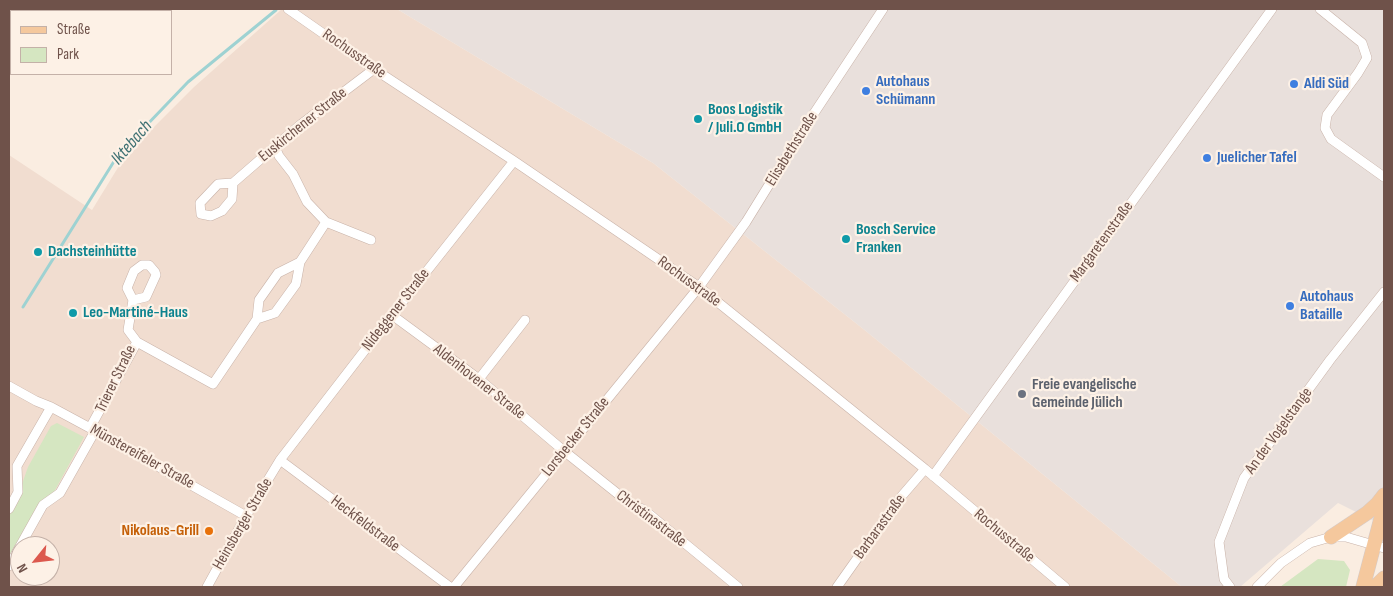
<!DOCTYPE html>
<meta charset="utf-8">
<style>
body{margin:0}
#map{position:relative;width:1393px;height:596px;overflow:hidden;background:#faede1;font-family:"Sofia Sans Condensed",sans-serif}
canvas{display:block}
.frame{position:absolute;inset:0;border:10px solid #6f524a;pointer-events:none}
.legend{position:absolute;left:10px;top:10px;width:162px;height:65px;box-sizing:border-box;background:#fdf1e6;border:1px solid #c4b1a8;margin:0;padding:6px 9px;list-style:none;font-size:15px;color:#6f524a}
.legend li{display:flex;align-items:center;gap:10px;height:25px}
.legend b{width:25px;border:1px solid #c4b1a8}
.north{position:absolute;left:10px;top:536px;width:50px;height:50px;box-sizing:border-box;background:#fdf1e6;border:1px solid #c4b1a8;border-radius:50%;rotate:241deg;font-size:14px;font-weight:700;line-height:20px;text-align:center;color:#6f524a}
.north::after{content:'';display:block;margin:auto;width:18px;height:22px;background:#dc594e;clip-path:polygon(50% 0,100% 100%,50% 72%,0 100%)}
</style>
<div id="map">
<canvas width="1393" height="596"></canvas>
<div class="frame"></div>
<ul class="legend">
<li><b style="height:6px;background:#f5c89d"></b>Straße</li>
<li><b style="height:14px;background:#d5e6c1"></b>Park</li>
</ul>
<div class="north">N</div>
</div>
<script>
const g = document.querySelector('canvas').getContext('2d');
g.lineJoin = 'round';
function fillPath(path, color) {
  g.fillStyle = color;
  g.fill(path, 'evenodd');
}
function shape(rows) {
  const path = new Path2D();
  for (const r of rows) {
    path.moveTo(r[0], r[1]);
    for (let i = 2; i < r.length; i += 2) path.lineTo(r[i], r[i + 1]);
  }
  return path;
}
function trace(path, color, width, dash) {
  g.strokeStyle = color;
  g.lineWidth = width;
  g.lineCap = dash ? 'butt' : 'round';
  g.setLineDash(dash || []);
  g.stroke(path);
}
function drawText(font, color, halo, rows, align = 'center') {
  g.font = font + ' "Sofia Sans Condensed",sans-serif';
  g.lineWidth = 4.5;
  g.setLineDash([]);
  g.textBaseline = 'middle';
  g.strokeStyle = halo;
  g.fillStyle = color;
  for (const [text, x, y, turn = 0] of rows) {
    g.save();
    g.translate(x, y);
    g.rotate((+turn || 0) * Math.PI / 180);
    g.textAlign = isNaN(turn) ? turn : align;
    if (halo) g.strokeText(text, 0, 0);
    g.fillText(text, 0, 0);
    g.restore();
  }
}
fillPath(shape([
 [282,9,397,9,653,163,862,328,1182,587,9,587,9,155,92,210,125,156,194,87],
 [20,546,50,546,50,576,20,576]
]), '#f1ddd0');
fillPath(shape([
 [397,9,1384,9,1384,526,1338,503,1240,587,1182,587,862,328,653,163]
]), '#e9e0dc');
fillPath(shape([
 [57,423,84,437,54,492,41,501,9,558,9,516,22,492,22,484,28,467,51,426],
 [1318,559,1344,561,1350,570,1346,587,1280,587]
]), '#d5e6c1');
trace(shape([
 [23,307,118,155,188,82,276,10,275,9]
]), '#9ed2d2', 3);
const street = shape([
 [288,9,374,69,514,161,699,287,925,469,1065,587],
 [1320,9,1362,43,1367,58,1358,73,1327,115,1325,128,1331,139,1384,177],
 [275,147,279,156,293,174,307,202,326,222,371,240],
 [233,183,218,184,200,203,201,214,211,216,222,211,232,199,233,183,300,125,374,69],
 [133,300,146,297,156,275,155,272,149,265,142,265,134,271,127,288,133,300,128,330,137,342,213,384,257,319,275,313,296,284,300,262,326,222],
 [392,315,479,379,564,451,633,506,643,509,738,587],
 [257,319,259,300,278,273,300,262],
 [479,379,525,320],
 [9,386,36,401,51,407,90,428,246,516],
 [90,428,137,342],
 [280,460,450,587],
 [933,476,1272,9],
 [9,509,18,492,17,466,51,407],
 [9,566,43,505,60,493,95,431],
 [207,587,246,516,280,460,392,315,514,161],
 [454,587,699,287,746,222,801,133,883,9],
 [837,587,900,498,925,469],
 [1230,587,1224,579,1219,542,1244,478,1330,360,1384,292],
 [1257,587,1281,563,1310,543,1331,537,1346,537,1384,548]
]);
const primary = shape([
 [1331,537,1367,513,1377,504,1384,495],
 [1363,587,1384,507],
 [1375,587,1384,578]
]);
trace(street, '#c9b3a9', 10);
trace(primary, '#d4cbc9', 15);
trace(street, '#fff', 9);
trace(primary, '#f5c89d', 14);
for (const [x, y, r, color] of [
 [1294,84,5,"#3f7fe0"],
 [866,91,5,"#3f7fe0"],
 [698,119,5,"#0f9aa8"],
 [1207,158,5,"#3f7fe0"],
 [846,239,5,"#0f9aa8"],
 [38,252,5,"#0f9aa8"],
 [1290,306,5,"#3f7fe0"],
 [73,313,5,"#0f9aa8"],
 [1022,394,5,"#6b7280"],
 [209,531,5,"#e8710a"]
]) {
  const dot = new Path2D();
  dot.arc(x, y, r, 0, 2 * Math.PI);
  g.fillStyle = color;
  g.fill(dot);
  trace(dot, '#fdf1e6', 2);
}
drawText('16px', '#6f524a', '#fdf1e6', [
 ["Rochusstraße",354,54,35],
 ["Euskirchener Straße",303,125,-39],
 ["Elisabethstraße",792,149,-58],
 ["Margaretenstraße",1102,242,-54],
 ["Rochusstraße",689,282,36],
 ["Nideggener Straße",396,310,-52],
 ["Trierer Straße",116,379,-64],
 ["Aldenhovener Straße",479,382,38],
 ["An der Vogelstange",1279,431,-54],
 ["Lorsbecker Straße",576,437,-51],
 ["Münstereifeler Straße",142,457,29],
 ["Christinastraße",651,519,37],
 ["Heinsberger Straße",243,524,-60],
 ["Heckfeldstraße",365,524,37],
 ["Barbarastraße",880,527,-54],
 ["Rochusstraße",1004,536,40]
]);
drawText('bold 16px', '#366cbe', '#fdf1e6', [
 ["Autohaus",876,82],
 ["Schümann",876,100],
 ["Aldi Süd",1304,84],
 ["Juelicher Tafel",1217,158],
 ["Autohaus",1300,297],
 ["Bataille",1300,315]
], 'left');
drawText('bold 16px', '#0d838f', '#fdf1e6', [
 ["Boos Logistik",708,110],
 ["/ Juli.O GmbH",708,128],
 ["Bosch Service",856,230],
 ["Franken",856,248],
 ["Dachsteinhütte",48,252],
 ["Leo-Martiné-Haus",83,313]
], 'left');
drawText('bold 16px', '#5b616d', '#fdf1e6', [
 ["Freie evangelische",1032,385],
 ["Gemeinde Jülich",1032,403]
], 'left');
drawText('bold 16px', '#c56008', '#fdf1e6', [
 ["Nikolaus-Grill",199,531]
], 'right');
drawText('italic 18px', '#407274', '#fdf1e6', [
 ["Iktebach",132,143,-49]
]);
</script>
